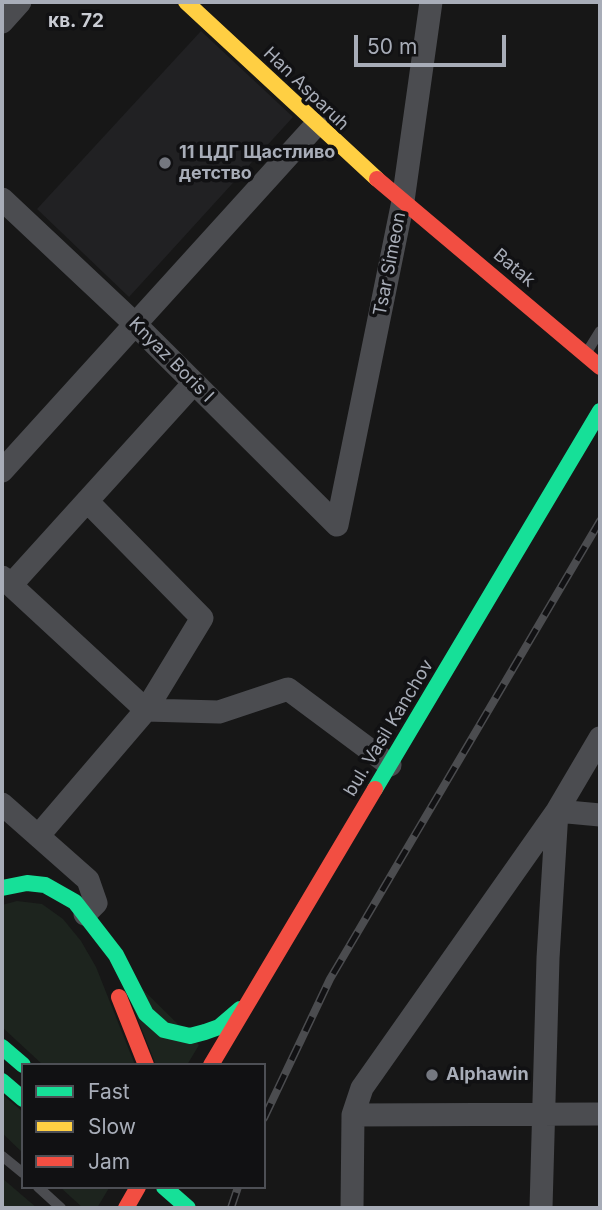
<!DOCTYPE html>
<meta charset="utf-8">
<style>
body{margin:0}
#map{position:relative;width:602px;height:1210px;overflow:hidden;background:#171717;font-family:Inter,sans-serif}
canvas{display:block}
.frame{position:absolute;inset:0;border:4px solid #a8adb8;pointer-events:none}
.legend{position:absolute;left:21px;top:1063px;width:245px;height:126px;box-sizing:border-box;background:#111113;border:2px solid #4d4f55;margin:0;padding:9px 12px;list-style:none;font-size:21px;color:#a8adb8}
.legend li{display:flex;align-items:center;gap:14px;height:35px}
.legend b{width:35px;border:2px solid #4d4f55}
.scale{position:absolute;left:354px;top:35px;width:152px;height:32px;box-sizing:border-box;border:4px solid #a8adb8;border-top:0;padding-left:9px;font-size:21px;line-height:24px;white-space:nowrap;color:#a8adb8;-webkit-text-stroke:5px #111113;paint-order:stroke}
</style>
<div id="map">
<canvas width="602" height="1210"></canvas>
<div class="frame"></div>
<ul class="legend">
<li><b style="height:9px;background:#16e098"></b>Fast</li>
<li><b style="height:9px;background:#ffcf43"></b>Slow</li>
<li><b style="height:9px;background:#f24e42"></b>Jam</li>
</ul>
<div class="scale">50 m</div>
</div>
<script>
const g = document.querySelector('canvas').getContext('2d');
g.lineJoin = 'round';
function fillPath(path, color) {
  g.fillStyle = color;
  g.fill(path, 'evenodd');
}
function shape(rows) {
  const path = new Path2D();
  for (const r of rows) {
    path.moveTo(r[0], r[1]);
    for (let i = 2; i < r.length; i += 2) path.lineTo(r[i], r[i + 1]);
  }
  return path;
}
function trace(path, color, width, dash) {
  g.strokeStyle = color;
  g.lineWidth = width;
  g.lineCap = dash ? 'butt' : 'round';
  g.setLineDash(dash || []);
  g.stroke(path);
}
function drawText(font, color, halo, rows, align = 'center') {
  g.font = font + ' Inter,sans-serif';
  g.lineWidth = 7;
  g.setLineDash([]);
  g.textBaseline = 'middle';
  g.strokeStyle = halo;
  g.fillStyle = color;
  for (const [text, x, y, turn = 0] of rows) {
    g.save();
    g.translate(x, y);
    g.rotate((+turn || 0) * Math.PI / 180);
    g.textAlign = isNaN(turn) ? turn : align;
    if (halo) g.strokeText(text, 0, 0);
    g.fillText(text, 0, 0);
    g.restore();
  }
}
fillPath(shape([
 [201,31,293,117,129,297,37,209]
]), '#212123');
fillPath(shape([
 [17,901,42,904,63,919,81,941,96,967,135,1065,43,1065,2,1027,2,905],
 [115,962,199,1045,187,1065,156,1065],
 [2,1094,23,1112,23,1153,2,1133],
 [2,1177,2,1178,37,1208,2,1208],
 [60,1187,107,1187,109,1188,97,1208,83,1208]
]), '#1d241e');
trace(shape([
 [587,352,600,331],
 [2,1156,23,1173],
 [38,1187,61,1208]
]), '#4b4c50', 10);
trace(shape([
 [2,22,20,2],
 [2,199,135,324,337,525],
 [2,471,316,125],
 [337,525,403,201,431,2],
 [2,577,146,710,219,712,288,689,390,765],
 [11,585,194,383],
 [2,804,88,880,96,903,85,914],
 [557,811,600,815],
 [39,835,146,710,202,618,87,501],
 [353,1115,600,1114],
 [352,1208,353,1115,362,1088,557,811,600,738],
 [541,1208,548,958,557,811]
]), '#4b4c50', 23);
trace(shape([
 [375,789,600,411],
 [2,888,27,883,45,885,75,902,116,955,146,1014,164,1030,190,1036,205,1032,219,1027,240,1009],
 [2,1047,23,1065],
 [2,1081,23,1099],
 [164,1187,188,1208]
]), '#16e098', 16);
trace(shape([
 [186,2,377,179]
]), '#ffcf43', 16);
trace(shape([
 [377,179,600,367],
 [119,997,146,1065],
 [211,1065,375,789]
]), '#f24e42', 16);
const rail = shape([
 [264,1118,330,979,600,521],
 [231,1208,238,1187]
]);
trace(rail, '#4b4c4f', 8);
trace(rail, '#111113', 5, [16]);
trace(shape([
 [126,1208,138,1187]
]), '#f24e42', 16);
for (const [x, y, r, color] of [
 [165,163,7,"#757880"],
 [432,1075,7,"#757880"]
]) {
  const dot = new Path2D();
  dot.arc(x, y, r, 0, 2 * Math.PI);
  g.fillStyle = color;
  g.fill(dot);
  trace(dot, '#111113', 2.5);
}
drawText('18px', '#a8adb8', '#111113', [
 ["Han Asparuh",306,89,44],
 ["Tsar Simeon",390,264,-79],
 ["Batak",514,268,40],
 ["Knyaz Boris I",171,360,45],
 ["bul. Vasil Kanchov",389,728,-59]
]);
drawText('bold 18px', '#a8adb8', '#111113', [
 ["11 ЦДГ Щастливо",179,153],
 ["детство",179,174],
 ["Alphawin",446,1075]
], 'left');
drawText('bold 19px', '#c9ccd4', '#111113', [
 ["кв. 72",76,21]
]);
</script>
